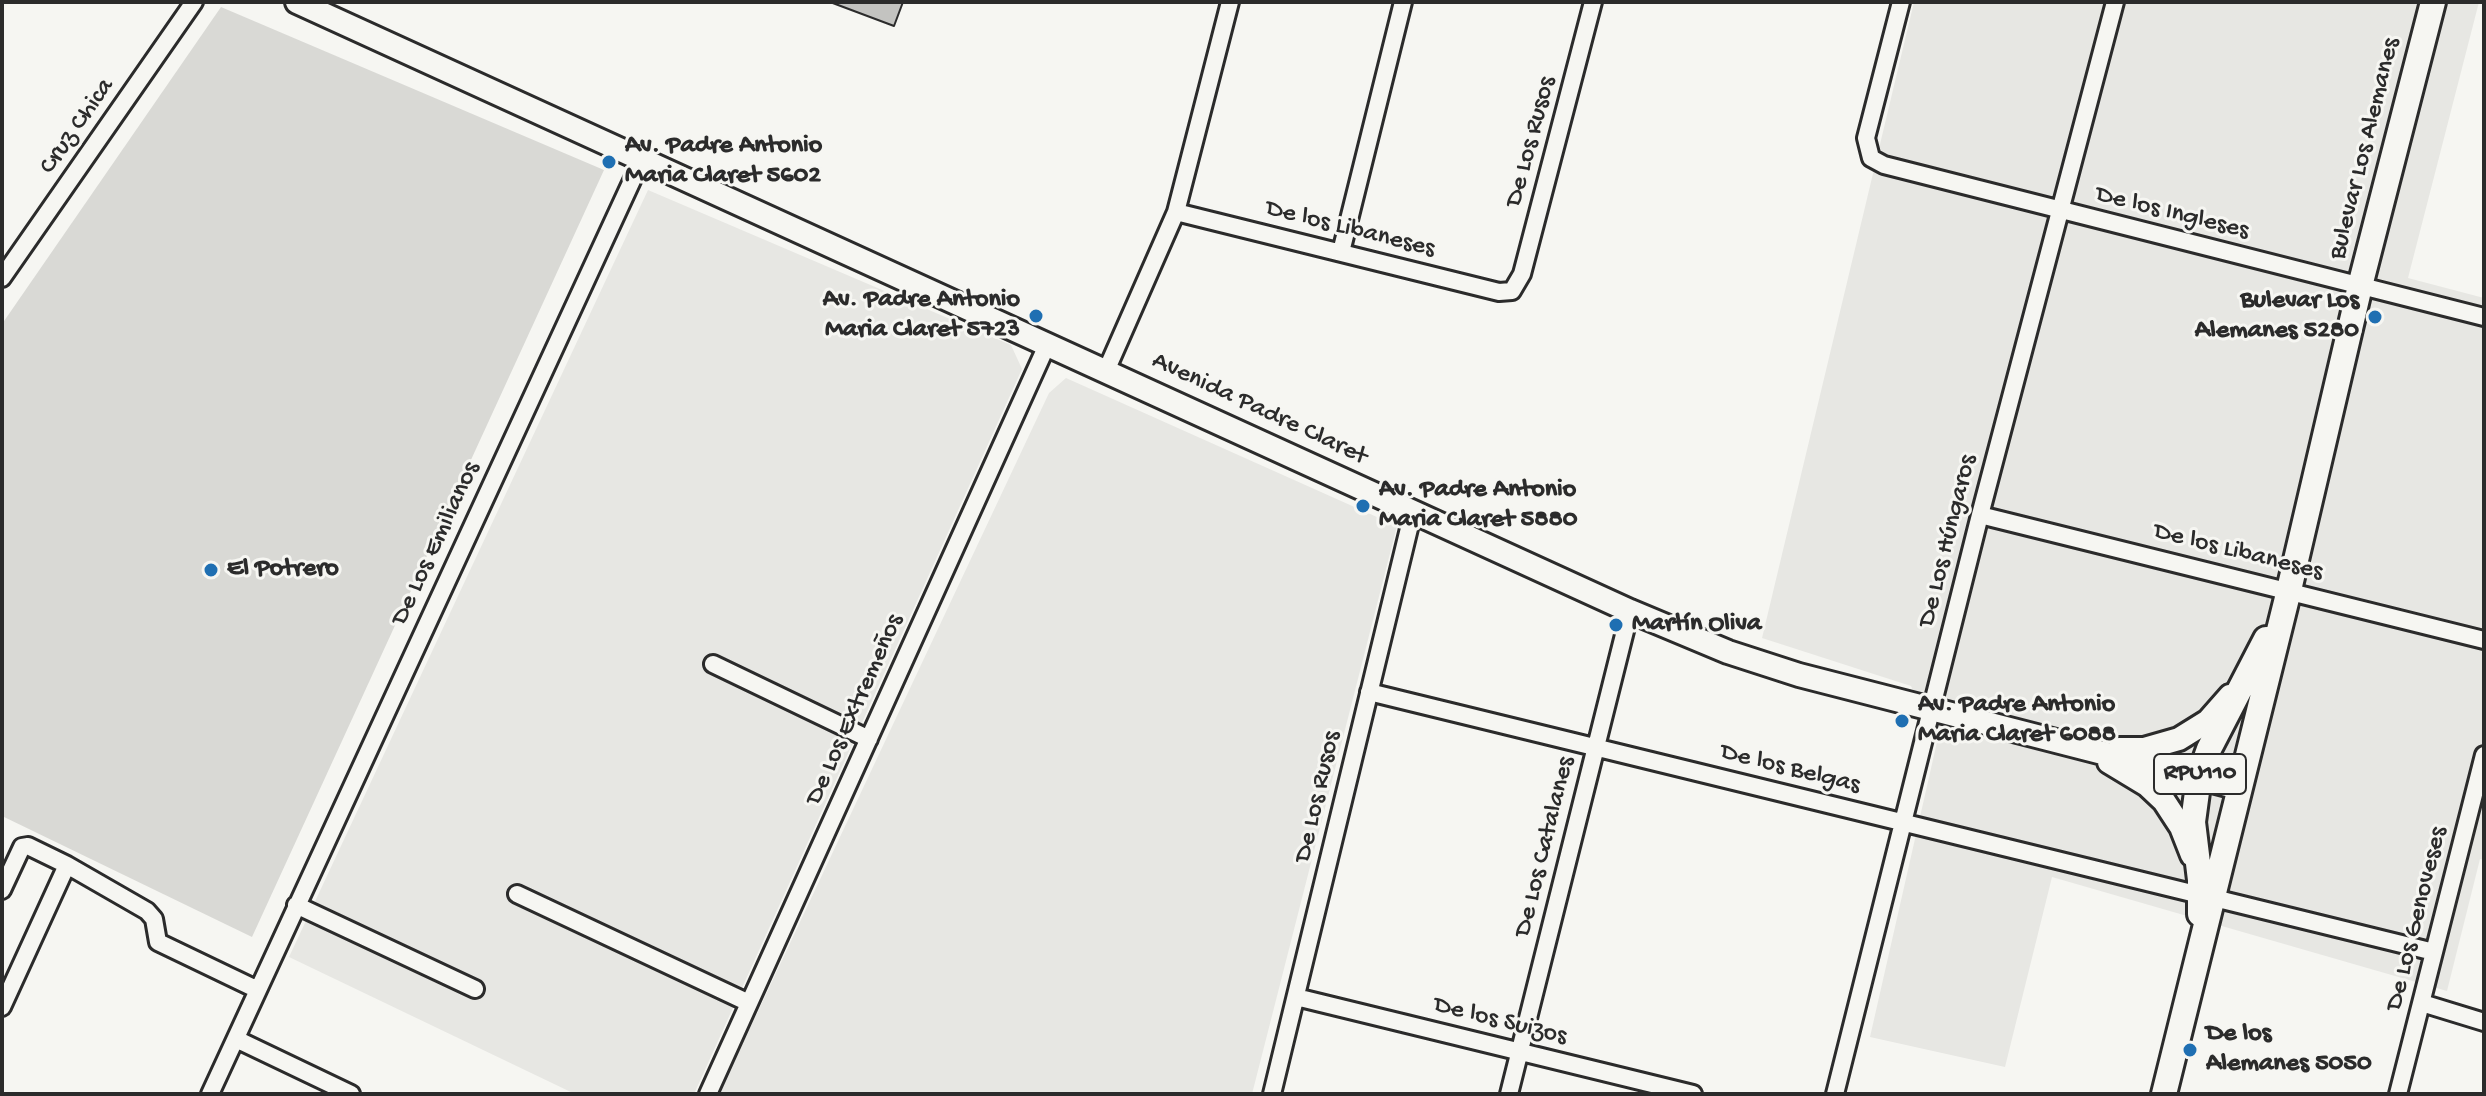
<!DOCTYPE html>
<meta charset="utf-8">
<style>
body{margin:0}
#map{position:relative;width:2486px;height:1096px;overflow:hidden;background:#f6f6f2;font-family:"Gochi Hand",sans-serif}
canvas{display:block}
.frame{position:absolute;inset:0;border:4px solid #2b2b2b;pointer-events:none}
</style>
<div id="map">
<canvas width="2486" height="1096"></canvas>
<div class="frame"></div>
</div>
<script>
const g = document.querySelector('canvas').getContext('2d');
g.lineJoin = 'round';
function fillPath(path, color) {
  g.fillStyle = color;
  g.fill(path, 'evenodd');
}
function shape(rows) {
  const path = new Path2D();
  for (const r of rows) {
    path.moveTo(r[0], r[1]);
    for (let i = 2; i < r.length; i += 2) path.lineTo(r[i], r[i + 1]);
  }
  return path;
}
function trace(path, color, width, dash) {
  g.strokeStyle = color;
  g.lineWidth = width;
  g.lineCap = dash ? 'butt' : 'round';
  g.setLineDash(dash || []);
  g.stroke(path);
}
function drawText(font, color, halo, rows, align = 'center') {
  g.font = font + ' "Gochi Hand",sans-serif';
  g.lineWidth = 6;
  g.setLineDash([]);
  g.textBaseline = 'middle';
  g.strokeStyle = halo;
  g.fillStyle = color;
  for (const [text, x, y, turn = 0] of rows) {
    g.save();
    g.translate(x, y);
    g.rotate((+turn || 0) * Math.PI / 180);
    g.textAlign = isNaN(turn) ? turn : align;
    if (halo) g.strokeText(text, 0, 0);
    g.fillText(text, 0, 0);
    g.restore();
  }
}
fillPath(shape([
 [1914,2,2479,2,2408,278,2484,298,2484,860,2480,859,2447,991,2052,877,2005,1067,1870,1037,1937,742,1911,686,1762,638],
 [648,190,1011,345,1022,369,694,1094,575,1094,289,957],
 [1066,378,1397,526,1252,1094,719,1094,1049,393]
]), '#e7e7e3');
fillPath(shape([
 [221,7,604,170,252,937,2,816,2,324]
]), '#d9d9d5');
const building = shape([
 [830,2,903,2,894,26,830,2]
]);
fillPath(building, '#c3c3c0');
trace(building, '#2b2b2b', 2);
const street = shape([
 [1901,2,1866,138,1871,158,1884,165,2484,317],
 [1176,212,1499,292,1512,291,1522,274,1593,2],
 [1341,252,1403,2],
 [2,278,194,2],
 [1106,371,1176,212,1230,2],
 [1980,515,2484,640],
 [713,664,869,739],
 [1369,692,2200,895],
 [2,890,22,847,28,846,67,865],
 [517,894,749,1003],
 [2214,898,2434,952],
 [296,905,475,989],
 [1296,997,1693,1094],
 [2422,1003,2484,1022],
 [2,1007,67,865,147,911,154,919,158,942,258,990],
 [236,1039,351,1094],
 [210,1094,642,159],
 [708,1094,1047,345],
 [1272,1094,1413,512],
 [1509,1094,1630,611],
 [1835,1094,1980,515,2115,2],
 [2398,1094,2484,755]
]);
const secondary = shape([
 [297,2,1630,611,1728,652,1799,675,2239,788],
 [2119,749,2144,749,2179,739,2208,721,2230,696],
 [2109,762,2147,785,2164,801,2181,827,2192,855]
]);
const primary = shape([
 [2200,914,2200,880,2193,822,2199,777,2209,749,2266,639],
 [2164,1094,2289,590,2360,286,2433,2]
]);
trace(street, '#2b2b2b', 22);
trace(secondary, '#2b2b2b', 28);
trace(primary, '#2b2b2b', 30);
trace(street, '#f6f6f2', 16);
trace(secondary, '#f6f6f2', 22);
trace(primary, '#f6f6f2', 24);
for (const [x, y, r, color] of [
 [609,162,8,"#1f6fb2"],
 [1036,316,8,"#1f6fb2"],
 [2375,317,8,"#1f6fb2"],
 [1363,506,8,"#1f6fb2"],
 [211,570,8,"#1f6fb2"],
 [1616,625,8,"#1f6fb2"],
 [1902,721,8,"#1f6fb2"],
 [2190,1050,8,"#1f6fb2"]
]) {
  const dot = new Path2D();
  dot.arc(x, y, r, 0, 2 * Math.PI);
  g.fillStyle = color;
  g.fill(dot);
  trace(dot, '#f6f6f2', 3);
}
for (const [x, y, w] of [
 [2200,774,92]
]) {
  const box = new Path2D();
  box.roundRect(x - w / 2, y - 20, w, 40, 6);
  g.fillStyle = '#f6f6f2';
  g.fill(box);
  trace(box, '#2b2b2b', 2);
}
drawText('bold 24px', '#2b2b2b', null, [
 ["RPU110",2200,774]
]);
drawText('26px', '#2b2b2b', '#f6f6f2', [
 ["Cruz Chica",78,127,-55],
 ["De Los Rusos",1532,142,-75],
 ["Bulevar Los Alemanes",2366,149,-76],
 ["De los Ingleses",2172,214,14],
 ["De los Libaneses",1350,230,14],
 ["Avenida Padre Claret",1259,410,25],
 ["De Los Húngaros",1949,541,-76],
 ["De Los Emilianos",437,544,-65],
 ["De los Libaneses",2238,553,14],
 ["De Los Extremeños",856,710,-66],
 ["De los Belgas",1790,770,14],
 ["De Los Rusos",1319,797,-77],
 ["De Los Catalanes",1546,847,-76],
 ["De Los Genoveses",2418,919,-76],
 ["De los Suizos",1500,1022,14]
]);
drawText('bold 26px', '#2b2b2b', '#f6f6f2', [
 ["Av. Padre Antonio",625,147],
 ["Maria Claret 5602",625,177],
 ["Av. Padre Antonio",1020,301,"right"],
 ["Maria Claret 5723",1020,331,"right"],
 ["Bulevar Los",2359,302,"right"],
 ["Alemanes 5280",2359,332,"right"],
 ["Av. Padre Antonio",1379,491],
 ["Maria Claret 5880",1379,521],
 ["El Potrero",227,570],
 ["Martín Oliva",1632,625],
 ["Av. Padre Antonio",1918,706],
 ["Maria Claret 6088",1918,736],
 ["De los",2206,1035],
 ["Alemanes 5050",2206,1065]
], 'left');
</script>
